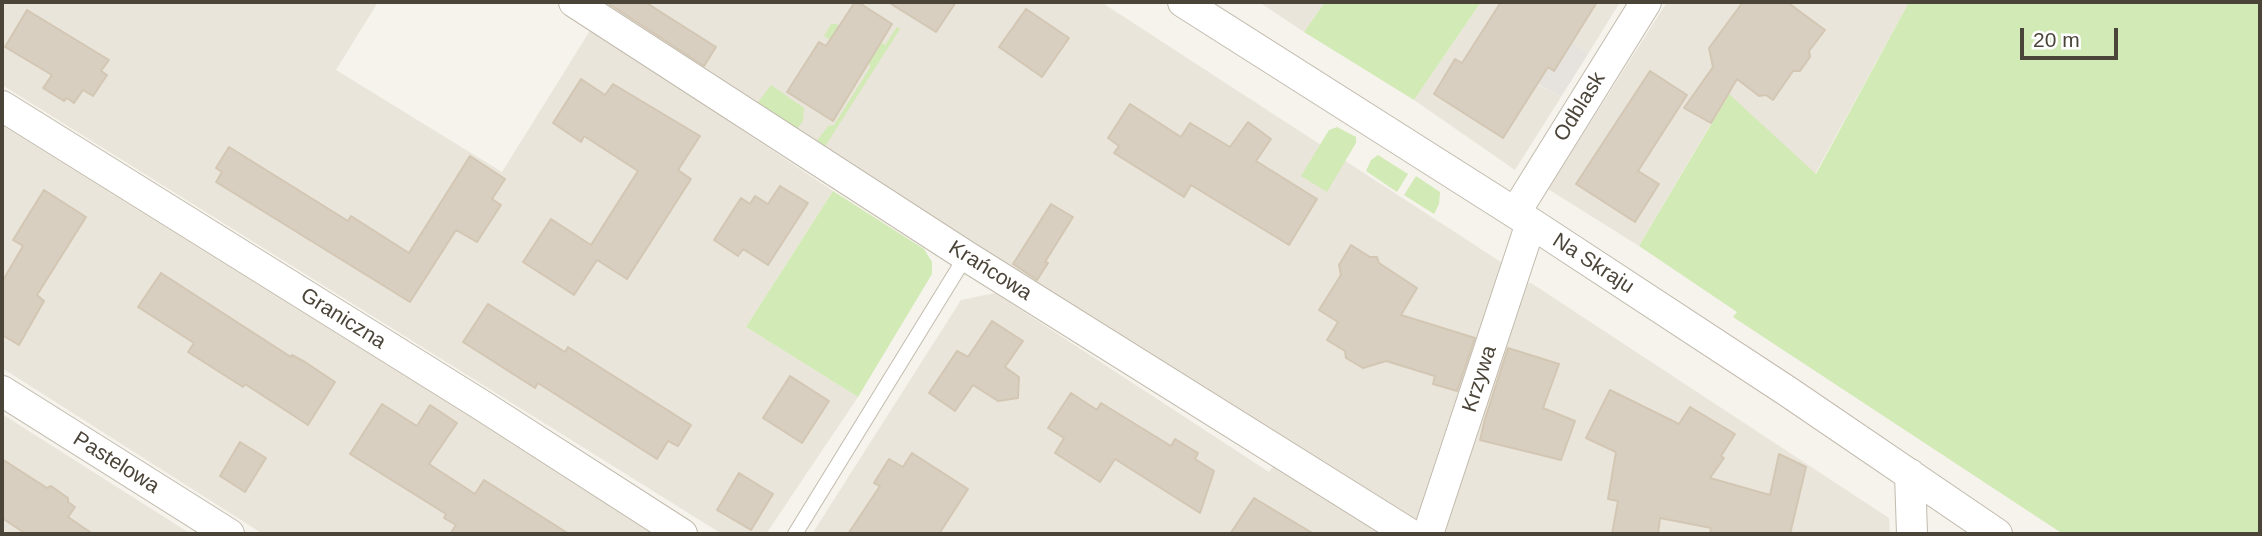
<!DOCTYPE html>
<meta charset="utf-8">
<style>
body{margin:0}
#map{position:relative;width:2262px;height:536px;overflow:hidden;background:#f6f3ec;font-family:Helvetica,sans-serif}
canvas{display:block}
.frame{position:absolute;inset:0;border:4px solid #4b4439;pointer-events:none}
.scale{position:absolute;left:2020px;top:28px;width:98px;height:32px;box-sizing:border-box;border:4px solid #4b4439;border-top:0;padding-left:9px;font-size:21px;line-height:24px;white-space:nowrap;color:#4b4439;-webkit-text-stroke:5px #fff;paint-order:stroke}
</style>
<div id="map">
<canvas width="2262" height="536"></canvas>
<div class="frame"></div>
<div class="scale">20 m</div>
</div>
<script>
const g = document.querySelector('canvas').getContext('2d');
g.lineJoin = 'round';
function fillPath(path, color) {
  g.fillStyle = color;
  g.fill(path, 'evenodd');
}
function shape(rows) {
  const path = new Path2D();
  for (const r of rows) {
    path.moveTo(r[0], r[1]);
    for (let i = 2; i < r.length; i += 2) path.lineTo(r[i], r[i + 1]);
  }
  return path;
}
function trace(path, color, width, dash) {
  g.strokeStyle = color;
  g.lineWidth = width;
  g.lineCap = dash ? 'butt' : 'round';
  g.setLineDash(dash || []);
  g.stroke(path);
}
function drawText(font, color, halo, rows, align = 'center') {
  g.font = font + ' Helvetica,sans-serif';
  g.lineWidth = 7;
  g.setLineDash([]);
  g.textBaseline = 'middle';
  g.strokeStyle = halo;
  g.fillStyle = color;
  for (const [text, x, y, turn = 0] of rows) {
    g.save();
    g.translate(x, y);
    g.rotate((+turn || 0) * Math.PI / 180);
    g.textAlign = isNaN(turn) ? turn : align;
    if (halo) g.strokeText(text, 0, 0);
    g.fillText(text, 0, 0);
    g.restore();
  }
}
fillPath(shape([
 [2,2,378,2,336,70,502,172,591,29,833,191,746,327,858,397,766,534,722,534,2,85],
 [593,2,1101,2,1507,266,1420,519,1412,526],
 [1259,2,1325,2,1304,32],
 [1481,2,1620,2,1588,54,1557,31,1527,79,1561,97,1515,170,1414,100],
 [1667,2,1909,2,1815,174,1726,98,1639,246,1548,189],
 [2,119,659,534,263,534,2,368],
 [1531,283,1889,518,1890,534,1442,534,1522,284],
 [995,293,1269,472,1276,463,1387,534,812,534,961,300],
 [2,414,191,534,2,534]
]), '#eae5da');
fillPath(shape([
 [1557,30,1588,54,1561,97,1527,78]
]), '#e6e2dd');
fillPath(shape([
 [1325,2,1481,2,1414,100,1304,32],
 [1909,2,2260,2,2259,534,2063,534,1733,317,1737,312,1639,246,1729,94,1816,174],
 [831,24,836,24,858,36,862,30,885,45,897,27,900,29,824,148,816,142,828,126,834,125,871,66,824,36],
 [771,85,804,108,803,121,796,130,757,104],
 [1337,127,1356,137,1356,143,1327,192,1301,176,1329,130],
 [1378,155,1408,174,1397,192,1366,171,1371,160],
 [1416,176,1440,192,1439,204,1434,214,1404,195],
 [833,191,924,249,932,262,932,274,858,397,746,327]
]), '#d2eab5');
const building = shape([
 [606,2,645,2,716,47,704,66,606,2],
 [855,2,858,2,892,24,833,121,787,92,819,42,826,46,855,2],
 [888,2,956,2,936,32,888,2],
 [1501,2,1597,2,1554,71,1548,67,1503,138,1434,94,1455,59,1462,63,1501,2],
 [1743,2,1787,2,1825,30,1809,51,1810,57,1800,71,1793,71,1773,100,1766,95,1759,96,1737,79,1711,123,1684,108,1713,67,1709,48,1743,2],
 [1026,9,1069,38,1042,77,999,47,1026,9],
 [27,10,109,60,101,71,107,75,93,96,83,90,74,103,67,98,64,101,43,88,52,75,5,47,27,10],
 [1650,71,1687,95,1638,171,1659,184,1635,222,1576,184,1650,71],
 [581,79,605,95,613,84,700,136,678,170,691,179,627,279,597,260,574,295,523,262,551,219,591,245,638,171,584,136,581,142,553,123,581,79],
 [1130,104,1181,137,1190,123,1230,147,1248,122,1271,139,1256,161,1317,199,1289,245,1191,185,1184,197,1114,153,1119,146,1108,138,1130,104],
 [229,147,348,221,351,216,409,253,470,156,505,179,492,199,501,205,477,242,456,230,410,302,216,182,222,172,216,168,229,147],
 [780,186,808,203,768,265,743,249,738,256,714,240,741,198,750,204,755,196,768,204,780,186],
 [44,190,86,217,37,295,44,301,19,345,2,335,2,282,23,246,13,240,44,190],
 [1051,204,1073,217,1045,262,1048,263,1037,280,1013,264,1051,204],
 [1351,245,1370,257,1377,257,1379,263,1417,288,1401,315,1475,338,1457,391,1433,384,1435,376,1386,361,1363,368,1346,358,1345,351,1327,340,1338,322,1319,310,1341,275,1339,265,1351,245],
 [161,273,291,357,292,355,305,362,335,382,308,425,245,384,243,387,188,352,194,343,138,307,161,273],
 [488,304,565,352,568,347,691,425,678,446,668,441,657,459,538,383,535,388,463,342,488,304],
 [992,321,1023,341,1005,367,1019,377,1018,398,998,401,973,385,955,411,929,393,957,351,968,357,992,321],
 [1508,348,1559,364,1543,408,1575,421,1561,460,1480,440,1485,419,1508,348],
 [790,376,829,401,802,443,763,418,790,376],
 [1610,390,1679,424,1690,407,1735,434,1721,456,1724,458,1710,478,1770,495,1779,454,1806,467,1790,534,1710,534,1711,528,1660,518,1658,534,1612,534,1618,501,1608,499,1616,452,1586,438,1610,390],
 [1071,393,1097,410,1101,403,1171,446,1175,439,1198,453,1195,459,1214,471,1200,513,1115,459,1100,482,1055,453,1064,438,1048,428,1071,393],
 [382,404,417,426,430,405,457,423,429,464,475,494,484,480,569,534,450,534,456,525,444,518,446,514,350,454,382,404],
 [240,442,266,458,245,492,220,476,240,442],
 [912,453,968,489,939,534,848,534,880,486,874,483,889,459,903,467,912,453],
 [2,459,47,488,51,486,68,498,68,502,75,507,68,517,93,534,26,534,2,518,2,459],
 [739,473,773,494,751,530,717,510,739,473],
 [1254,498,1314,534,1230,534,1254,498]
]);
fillPath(building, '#d8cfc1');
trace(building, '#d3c7b4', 2);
const lane = shape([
 [795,534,966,256]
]);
const street = shape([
 [574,2,966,256,1410,534],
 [1183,2,1531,223,1787,391,1997,534],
 [2,106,483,406,682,534],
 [1515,213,1646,2],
 [2,391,229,534],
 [1910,474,1912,534],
 [1428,534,1531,223]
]);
trace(lane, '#c2bbae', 16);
trace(street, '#c2bbae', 32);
trace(lane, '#fff', 14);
trace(street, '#fff', 30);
drawText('21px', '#4b4439', '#fff', [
 ["Odblask",1580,107,-58],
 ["Na Skraju",1593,264,33],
 ["Krańcowa",990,271,32],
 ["Graniczna",343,319,32],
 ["Krzywa",1480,379,-72],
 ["Pastelowa",116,463,32]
]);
</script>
